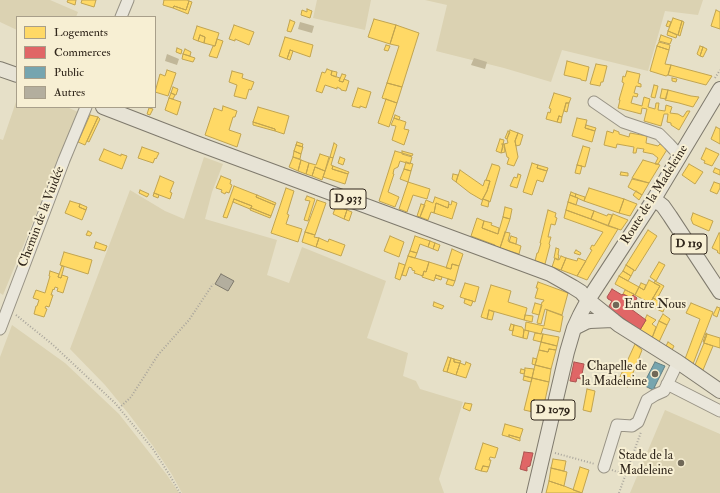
<!DOCTYPE html>
<meta charset="utf-8">
<style>
body{margin:0}
#map{position:relative;width:720px;height:493px;overflow:hidden;background:#e6e0c8;font-family:"IM FELL Double Pica",serif}
canvas{display:block}
.legend{position:absolute;left:16px;top:16px;width:140px;height:92px;box-sizing:border-box;background:#f7efd3;border:1px solid #a89f8a;margin:0;padding:5px 7px;list-style:none;font-size:12px;color:#31271c}
.legend li{display:flex;align-items:center;gap:8px;height:20px}
.legend b{width:20px;border:1px solid #a89f8a}
</style>
<div id="map">
<canvas width="720" height="493"></canvas>
<ul class="legend">
<li><b style="height:11px;background:#ffd966"></b>Logements</li>
<li><b style="height:11px;background:#e06666"></b>Commerces</li>
<li><b style="height:11px;background:#76a5af"></b>Public</li>
<li><b style="height:11px;background:#b3ae9e"></b>Autres</li>
</ul>
</div>
<script>
const g = document.querySelector('canvas').getContext('2d');
g.lineJoin = 'round';
function fillPath(path, color) {
  g.fillStyle = color;
  g.fill(path, 'evenodd');
}
function shape(rows) {
  const path = new Path2D();
  for (const r of rows) {
    path.moveTo(r[0], r[1]);
    for (let i = 2; i < r.length; i += 2) path.lineTo(r[i], r[i + 1]);
  }
  return path;
}
function trace(path, color, width, dash) {
  g.strokeStyle = color;
  g.lineWidth = width;
  g.lineCap = dash ? 'butt' : 'round';
  g.setLineDash(dash || []);
  g.stroke(path);
}
function drawText(font, color, halo, rows, align = 'center') {
  g.font = font + ' "IM FELL Double Pica",serif';
  g.lineWidth = 4;
  g.setLineDash([]);
  g.textBaseline = 'middle';
  g.strokeStyle = halo;
  g.fillStyle = color;
  for (const [text, x, y, turn = 0] of rows) {
    g.save();
    g.translate(x, y);
    g.rotate((+turn || 0) * Math.PI / 180);
    g.textAlign = isNaN(turn) ? turn : align;
    if (halo) g.strokeText(text, 0, 0);
    g.fillText(text, 0, 0);
    g.restore();
  }
}
fillPath(shape([
 [0,0,50,0,78,12,76,17,17,17,17,30,0,22],
 [317,0,371,0,365,30,313,18],
 [425,0,703,0,698,15,665,11,648,71,562,50,551,82,504,68,436,51,447,5],
 [17,99,17,107,67,107,78,112,3,295,0,293,0,139,3,140],
 [204,157,223,164,212,192,205,219,277,240,267,275,289,283,302,247,386,281,367,338,408,353,403,376,416,381,420,389,463,402,439,479,444,493,182,493,171,473,153,446,128,413,105,385,70,349,130,190,165,211,184,219],
 [12,325,65,363,119,414,167,475,179,493,0,493,0,357],
 [665,410,720,434,720,493,630,493]
]), '#dbd2b2');
fillPath(shape([
 [300,22,314,26,312,33,298,29],
 [167,54,179,59,177,65,165,61],
 [474,58,487,62,485,69,471,65]
]), '#c1b799');
const homes = shape([
 [68,0,76,0,75,5,67,2,68,0],
 [82,0,96,0,94,7,81,3,82,0],
 [164,0,187,0,189,1,186,10,174,6,173,8,163,5,164,0],
 [189,1,192,2,188,14,173,8,174,6,186,10,189,1],
 [307,9,312,11,310,18,301,15,302,10,307,12,307,9],
 [716,10,720,12,720,29,711,26,716,10],
 [673,18,682,21,678,35,668,31,673,18],
 [374,19,396,25,390,44,368,37,374,19],
 [290,20,295,22,291,32,287,31,290,20],
 [668,21,671,22,669,27,666,26,668,21],
 [682,21,684,22,680,36,678,35,682,21],
 [234,25,254,32,249,45,235,39,235,41,229,39,234,25],
 [396,25,419,33,402,87,387,83,399,46,390,44,396,25],
 [197,26,219,33,215,46,204,43,205,37,200,35,198,41,193,39,197,26],
 [668,31,677,35,676,38,667,35,668,31],
 [200,35,205,37,204,43,198,41,200,35],
 [661,35,672,39,670,44,659,41,661,35],
 [285,37,313,45,310,57,290,50,287,59,279,56,285,37],
 [217,39,223,41,217,58,209,56,213,46,215,46,217,39],
 [659,42,670,45,669,50,657,46,659,42],
 [386,45,390,46,388,51,384,50,386,45],
 [657,46,669,50,665,64,671,65,668,75,666,76,650,71,657,46],
 [700,46,703,47,700,56,697,54,700,46],
 [703,47,707,49,703,57,700,56,703,47],
 [177,48,182,50,181,54,176,52,177,48],
 [185,49,191,52,190,56,183,54,185,49],
 [290,50,293,51,290,60,287,59,290,50],
 [183,54,195,58,193,62,182,59,183,54],
 [567,61,589,67,586,81,581,80,581,79,564,75,567,61],
 [596,64,607,66,603,82,601,82,600,86,590,84,596,64],
 [671,65,712,76,706,85,668,75,671,65],
 [327,69,332,71,331,75,340,78,339,81,343,82,344,79,349,81,346,91,341,90,341,89,337,87,337,89,325,85,322,93,316,91,322,72,325,73,327,69],
 [167,70,176,73,168,96,155,92,160,74,165,76,167,70],
 [232,71,243,74,242,78,254,82,251,90,249,89,246,99,234,96,237,85,229,82,232,71],
 [332,71,337,72,336,77,331,75,332,71],
 [627,71,640,74,638,83,641,84,641,87,636,86,634,93,638,94,637,97,633,96,631,103,642,106,644,97,650,99,648,107,655,109,656,103,659,103,658,110,665,111,666,105,672,107,670,113,678,114,683,117,687,111,690,111,679,130,671,125,671,123,667,122,668,114,664,114,661,126,644,121,647,109,642,108,641,114,618,108,620,100,619,100,624,83,622,82,623,76,625,77,627,71],
 [342,74,346,75,343,82,339,81,342,74],
 [672,78,677,79,676,82,672,81,672,78],
 [387,83,402,87,397,103,382,98,387,83],
 [654,85,658,86,655,98,651,97,654,85],
 [173,87,178,89,176,95,171,93,173,87],
 [358,88,371,92,366,108,360,106,360,108,352,106,358,88],
 [662,89,668,90,666,99,660,98,662,89],
 [668,90,691,96,699,97,693,107,679,103,665,100,668,90],
 [171,93,175,95,173,99,169,98,171,93],
 [554,93,571,98,569,103,566,103,562,117,559,116,557,122,546,119,548,112,550,113,551,109,549,108,554,93],
 [169,98,181,102,177,115,165,110,169,98],
 [386,99,397,103,389,127,378,123,386,99],
 [566,103,569,103,567,112,564,111,566,103],
 [223,106,237,111,235,117,233,117,229,130,241,134,237,147,205,135,214,108,222,111,223,106],
 [258,107,289,116,284,134,275,131,275,129,253,122,258,107],
 [149,108,153,109,150,115,147,114,149,108],
 [90,115,98,117,85,145,78,142,90,115],
 [395,115,400,117,399,120,394,118,395,115],
 [559,116,562,117,561,123,557,122,559,116],
 [98,117,100,119,89,142,87,141,98,117],
 [394,118,406,122,404,129,409,130,404,145,392,140,396,126,391,125,394,118],
 [577,118,587,120,585,128,595,131,592,142,572,136,577,118],
 [253,122,275,129,275,131,253,125,253,122],
 [586,125,596,128,595,131,585,128,586,125],
 [716,127,720,129,720,144,711,139,716,127],
 [510,130,518,133,515,141,518,157,514,166,507,164,509,158,507,157,504,144,508,143,507,139,510,130],
 [614,130,619,132,619,134,629,137,630,133,647,136,646,143,658,146,660,144,668,148,658,164,655,164,658,158,653,154,643,152,644,149,637,148,636,153,633,153,634,147,617,144,616,148,604,145,607,131,613,133,614,130],
 [508,131,510,132,507,139,505,138,508,131],
 [518,133,523,135,520,145,516,146,515,141,518,133],
 [500,139,504,140,501,153,496,151,500,139],
 [297,142,303,144,302,147,303,147,296,145,297,142],
 [334,143,337,145,333,158,330,157,334,143],
 [502,144,504,144,505,152,501,153,503,147,502,144],
 [296,145,303,147,301,154,294,151,296,145],
 [583,146,590,148,585,167,577,165,583,146],
 [142,147,159,153,156,159,155,158,153,163,138,158,142,147],
 [706,148,719,154,712,166,704,163,705,161,701,159,706,148],
 [104,149,121,156,121,154,127,156,122,169,99,160,104,149],
 [294,151,301,154,300,159,293,157,294,151],
 [395,151,402,153,402,154,412,157,410,164,400,161,398,167,394,169,393,174,394,174,388,192,399,197,395,207,379,201,395,151],
 [402,151,413,154,412,156,402,153,402,151],
 [320,154,329,157,325,171,315,167,312,176,306,174,309,163,316,165,320,154],
 [293,157,301,160,298,171,289,167,293,157],
 [330,157,333,158,331,165,333,166,332,169,348,174,345,184,323,177,330,157],
 [340,157,345,159,343,165,338,163,340,157],
 [301,160,309,163,306,174,298,171,301,160],
 [643,160,660,165,649,183,632,178,643,160],
 [406,162,413,164,411,171,404,169,406,162],
 [532,163,538,165,537,168,547,171,543,182,537,180,532,195,523,192,532,163],
 [492,164,499,166,500,168,490,202,483,199,487,191,490,181,486,180,492,164],
 [689,164,703,172,695,184,682,175,689,164],
 [538,165,548,168,547,171,537,168,538,165],
 [577,165,582,166,580,174,575,173,577,165],
 [333,166,349,172,348,174,332,169,333,166],
 [315,167,325,171,322,180,312,176,315,167],
 [715,168,720,170,720,175,713,172,715,168],
 [404,169,411,171,408,182,400,179,404,169],
 [460,170,483,186,485,180,490,181,487,191,482,200,470,193,456,182,460,170],
 [621,172,628,173,628,176,620,175,621,172],
 [453,174,458,175,456,182,452,179,453,174],
 [518,174,521,175,517,188,510,186,514,177,517,178,518,174],
 [160,176,174,182,170,192,172,193,170,199,154,193,160,176],
 [221,176,231,180,230,184,232,185,229,193,226,192,225,194,221,192,222,190,216,188,221,176],
 [632,179,649,183,642,195,628,187,632,179],
 [408,182,430,189,427,199,413,195,407,212,399,209,408,182],
 [714,182,720,184,720,188,717,194,710,191,714,182],
 [234,186,257,195,256,197,275,205,271,216,251,208,252,206,234,199,227,218,223,217,234,186],
 [286,188,294,191,287,214,289,215,286,224,302,229,298,242,271,233,286,188],
 [589,188,624,199,619,213,584,201,589,188],
 [140,190,149,194,147,197,139,193,140,190],
 [636,191,642,195,639,200,633,195,636,191],
 [571,192,576,194,575,197,570,195,571,192],
 [154,193,159,195,158,198,153,196,154,193],
 [576,194,585,197,584,201,575,197,576,194],
 [257,195,276,203,275,205,256,197,257,195],
 [570,195,578,198,576,205,568,202,570,195],
 [307,196,315,199,308,221,304,220,310,201,305,200,307,196],
 [435,197,449,202,448,208,436,203,434,213,431,212,428,220,420,217,426,200,433,203,435,197],
 [234,199,252,206,250,209,233,202,234,199],
 [483,199,489,201,488,207,481,205,483,199],
 [624,199,637,204,630,216,619,213,624,199],
 [317,200,326,203,315,235,305,232,317,200],
 [70,201,80,204,79,207,86,210,82,220,65,213,70,201],
 [452,201,457,203,452,219,434,213,436,203,448,208,449,204,451,205,452,201],
 [568,202,594,211,591,219,566,210,568,202],
 [80,204,87,207,86,210,79,207,80,204],
 [421,204,425,205,420,217,417,216,421,204],
 [336,206,347,210,344,219,333,214,336,206],
 [505,207,512,209,510,219,503,217,505,207],
 [251,208,271,216,270,218,250,210,251,208],
 [347,210,352,212,349,221,344,219,347,210],
 [548,210,556,213,555,217,557,218,555,225,551,224,548,237,551,237,549,244,550,245,545,264,535,261,537,253,538,253,541,243,540,243,548,210],
 [566,210,618,229,587,280,577,276,592,250,590,249,592,245,594,246,603,232,564,218,566,210],
 [594,211,607,216,608,214,612,215,608,226,591,219,594,211],
 [693,213,713,221,709,231,693,224,691,219,693,213],
 [613,214,628,220,621,230,608,226,613,214],
 [503,217,510,219,500,248,495,246,495,245,471,236,477,218,484,221,482,228,498,234,503,217],
 [484,221,492,223,491,225,499,228,498,234,482,228,484,221],
 [648,230,657,236,635,271,626,265,648,230],
 [88,231,92,233,90,236,86,235,88,231],
 [305,232,315,235,314,237,319,238,316,247,302,242,305,232],
 [505,232,510,233,508,241,521,246,519,254,500,248,505,232],
 [719,233,720,233,720,254,717,252,718,251,712,248,719,233],
 [390,236,404,242,399,257,384,251,390,236],
 [415,236,430,241,428,247,420,244,417,253,410,251,415,236],
 [511,236,517,238,516,244,509,242,511,236],
 [319,238,328,242,329,239,345,245,341,256,316,247,319,238],
 [430,241,435,243,433,249,428,247,430,241],
 [96,242,107,246,105,251,94,248,96,242],
 [435,243,440,245,438,251,433,249,435,243],
 [556,248,559,249,558,255,559,255,558,260,554,258,556,248],
 [452,249,463,254,459,266,452,264,451,269,446,268,452,249],
 [576,250,581,253,580,255,574,253,576,250],
 [410,251,417,253,415,258,408,256,410,251],
 [64,252,92,260,88,274,60,265,64,252],
 [408,256,429,262,426,272,424,271,423,276,414,273,415,271,412,270,412,268,409,267,406,276,402,275,408,256],
 [561,256,566,258,561,270,552,267,555,258,559,260,561,256],
 [566,258,577,261,578,258,586,261,577,276,561,270,566,258],
 [429,262,451,269,452,264,459,266,455,281,436,275,434,281,422,277,424,271,426,272,429,262],
 [659,262,665,265,656,281,650,277,659,262],
 [399,263,405,265,400,280,395,278,399,263],
 [626,265,634,270,631,276,623,271,626,265],
 [62,266,64,267,61,278,58,277,62,266],
 [50,271,59,274,58,277,61,278,62,275,68,277,63,293,57,291,58,288,55,287,54,290,53,289,51,295,53,295,49,307,46,306,45,308,47,309,44,317,34,314,36,306,37,306,39,300,33,298,36,290,45,293,50,276,49,276,50,271],
 [623,271,631,276,628,281,619,276,623,271],
 [436,275,442,277,441,280,435,278,436,275],
 [619,276,639,287,635,295,615,284,619,276],
 [448,279,455,281,453,286,446,284,448,279],
 [649,280,660,286,650,303,635,295,639,287,644,290,649,280],
 [655,281,664,286,658,297,662,299,661,302,653,298,660,286,654,283,655,281],
 [538,282,568,293,562,315,545,309,541,324,537,323,542,302,543,302,544,300,535,298,538,288,536,288,538,282],
 [465,283,479,287,475,302,460,297,465,283],
 [641,283,646,285,644,290,639,287,641,283],
 [491,285,511,291,508,302,527,308,524,320,489,310,487,319,481,317,491,285],
 [625,290,634,294,631,298,623,294,625,290],
 [653,298,661,302,662,299,667,301,663,312,650,306,651,304,650,303,653,298],
 [465,299,473,301,471,306,464,303,465,299],
 [434,302,444,306,442,309,433,306,434,302],
 [535,303,542,305,539,315,532,313,535,303],
 [691,303,713,312,693,364,685,359,700,319,686,313,691,303],
 [717,307,720,308,717,317,713,315,717,307],
 [489,310,494,312,492,320,487,319,489,310],
 [547,310,563,316,560,332,543,328,541,334,525,330,526,322,544,326,547,310],
 [663,314,670,319,667,325,659,321,663,314],
 [525,315,533,316,532,322,524,320,525,315],
 [647,315,656,320,652,324,656,327,652,338,640,330,646,320,645,319,647,315],
 [659,321,667,325,659,342,652,338,659,321],
 [511,324,514,325,513,331,509,330,511,324],
 [514,325,522,327,524,330,523,338,512,335,514,325],
 [524,330,529,331,527,339,523,338,524,330],
 [535,333,543,334,541,342,533,340,535,333],
 [706,333,707,334,704,342,703,342,706,333],
 [543,334,559,337,557,346,541,342,543,334],
 [707,334,720,338,720,348,704,343,707,334],
 [541,342,557,346,556,350,549,349,548,352,539,350,541,342],
 [668,342,674,346,672,350,666,346,668,342],
 [704,343,713,346,703,370,695,365,704,343],
 [635,344,642,350,629,383,619,379,635,344],
 [549,349,556,350,551,369,535,365,539,350,548,352,549,349],
 [448,357,451,358,447,372,443,371,448,357],
 [451,358,454,359,454,362,460,363,456,375,447,372,451,358],
 [533,358,537,359,535,365,532,364,533,358],
 [454,359,461,361,460,363,454,362,454,359],
 [466,362,471,364,466,378,456,375,460,363,465,365,466,362],
 [535,365,551,369,549,382,532,378,535,365],
 [525,368,534,369,532,378,524,376,525,368],
 [521,369,525,370,524,374,520,373,521,369],
 [524,376,532,378,531,382,523,380,524,376],
 [532,378,549,382,542,414,524,410,532,378],
 [619,379,629,383,628,387,617,383,619,379],
 [587,389,595,391,591,412,583,410,587,389],
 [465,403,472,404,470,411,463,408,465,403],
 [505,424,523,429,520,438,509,435,509,437,502,435,505,424],
 [509,435,520,438,520,441,509,437,509,435],
 [483,443,498,448,495,458,490,457,489,460,491,460,489,467,483,466,481,471,475,469,483,443],
 [553,459,566,461,564,471,551,468,553,459],
 [483,466,489,467,487,472,481,471,483,466],
 [580,467,589,470,582,493,573,490,580,467],
 [551,468,567,472,564,486,549,481,551,468],
 [549,481,564,486,582,493,546,493,549,481]
]);
fillPath(homes, '#ffd966');
trace(homes, '#c1a450', 1);
const shops = shape([
 [612,289,622,295,623,294,631,298,633,295,637,298,631,309,646,320,640,330,610,309,609,306,612,301,608,299,607,297,612,289],
 [574,362,584,364,581,379,577,378,576,382,570,381,574,362],
 [524,452,533,453,530,466,527,467,527,471,520,469,524,452]
]);
fillPath(shops, '#e06666');
trace(shops, '#ac5350', 1);
const public = shape([
 [655,362,665,366,654,388,656,388,655,390,654,389,653,390,643,385,644,384,642,383,643,382,644,383,655,362]
]);
fillPath(public, '#76a5af');
trace(public, '#617f83', 1);
const building = shape([
 [221,274,234,281,228,291,215,284,221,274]
]);
fillPath(building, '#b3ae9e');
trace(building, '#7f7a6d', 1);
const minor = shape([
 [121,17,128,0],
 [594,102,623,122,659,134,669,144,680,156],
 [0,329,64,160,86,107],
 [667,384,720,411],
 [604,467,617,425,632,426,638,422,647,400,655,395,664,391,678,362]
]);
const major = shape([
 [0,69,17,75],
 [103,107,196,143,550,274,573,287,581,292,588,300,598,308,619,325,678,362,720,391],
 [654,199,663,206,670,216,720,292],
 [574,328,586,322,590,321,613,320],
 [534,493,567,352,574,328,580,315,588,300,654,199,720,89]
]);
trace(minor, '#989385', 13);
trace(major, '#7f7a6d', 16);
trace(shape([
 [715,78,720,70],
 [16,315,52,344,115,403,153,449,169,474,180,493],
 [119,408,131,397,158,355,189,320,213,284],
 [555,453,595,464],
 [612,470,625,475],
 [619,493,641,432]
]), '#a9a59c', 2, [1, 2]);
trace(minor, '#eae7dc', 11);
trace(major, '#e7e3d5', 14);
for (const [x, y, r, color] of [
 [616,305,4,"#706858"],
 [655,374,4,"#706858"],
 [681,463,4,"#706858"]
]) {
  const dot = new Path2D();
  dot.arc(x, y, r, 0, 2 * Math.PI);
  g.fillStyle = color;
  g.fill(dot);
  trace(dot, '#f7efd3', 1.5);
}
for (const [x, y, w] of [
 [348,199,36],
 [689,244,36],
 [553,410,44]
]) {
  const box = new Path2D();
  box.roundRect(x - w / 2, y - 10, w, 20, 3);
  g.fillStyle = '#f7efd3';
  g.fill(box);
  trace(box, '#31271c', 1);
}
drawText('bold 12px', '#31271c', null, [
 ["D 933",348,199],
 ["D 119",689,244],
 ["D 1079",553,410]
]);
drawText('13px', '#31271c', '#f7efd3', [
 ["Route de la Madeleine",655,195,-58],
 ["Chemin de la Vuidée",42,217,-69]
]);
drawText('13px', '#31271c', '#f7efd3', [
 ["Entre Nous",624,305,"left"],
 ["Chapelle de",647,367],
 ["la Madeleine",647,382],
 ["Stade de la",673,456],
 ["Madeleine",673,471]
], 'right');
</script>
